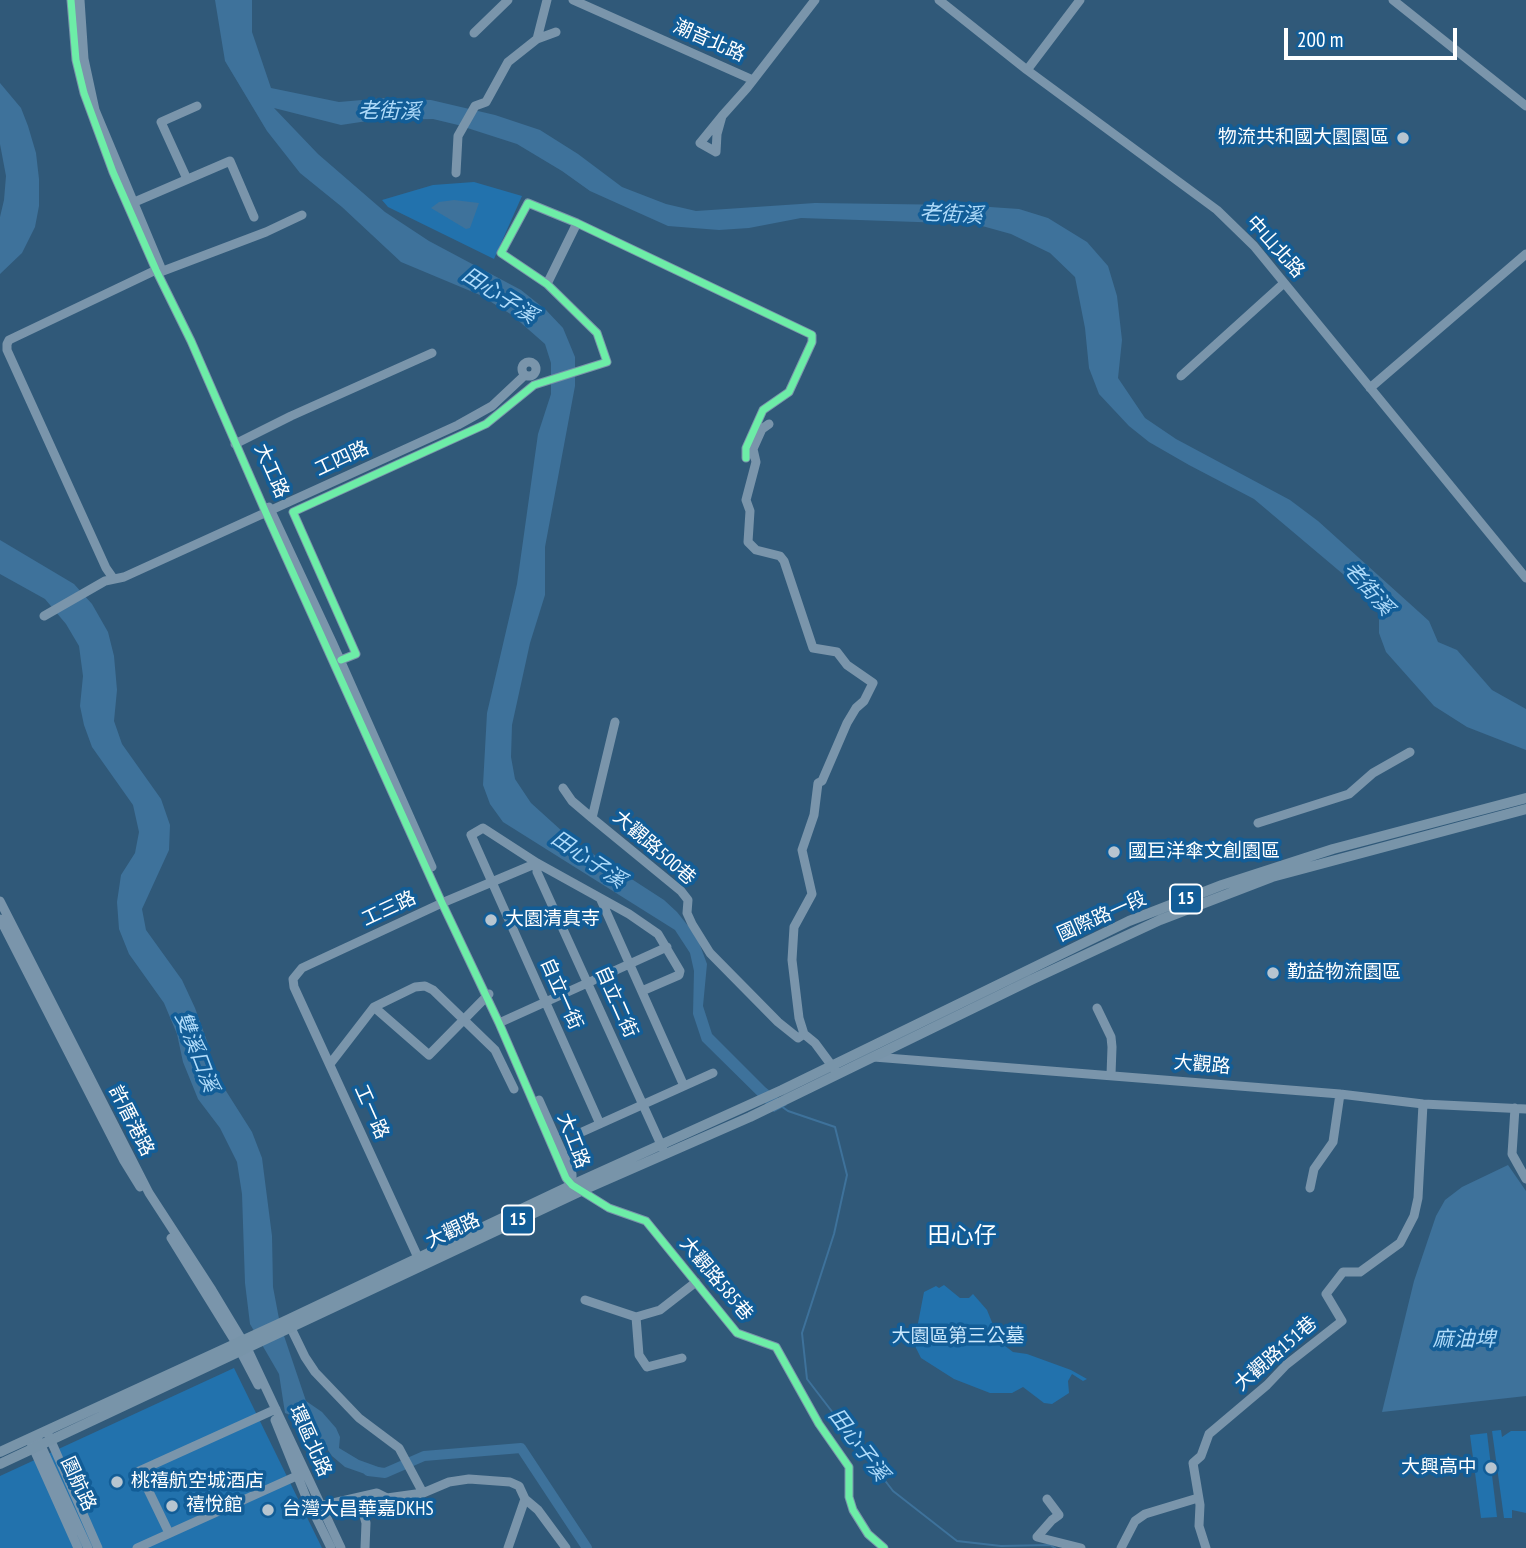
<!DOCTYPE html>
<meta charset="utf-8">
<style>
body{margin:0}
#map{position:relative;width:1526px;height:1548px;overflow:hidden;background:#305979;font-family:"PT Sans Narrow",sans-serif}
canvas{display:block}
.scale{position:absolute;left:1284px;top:28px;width:173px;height:32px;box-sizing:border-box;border:4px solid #fff;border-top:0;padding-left:9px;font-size:21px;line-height:24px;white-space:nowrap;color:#fff;-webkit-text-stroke:5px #125d97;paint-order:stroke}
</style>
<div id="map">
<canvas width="1526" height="1548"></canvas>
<div class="scale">200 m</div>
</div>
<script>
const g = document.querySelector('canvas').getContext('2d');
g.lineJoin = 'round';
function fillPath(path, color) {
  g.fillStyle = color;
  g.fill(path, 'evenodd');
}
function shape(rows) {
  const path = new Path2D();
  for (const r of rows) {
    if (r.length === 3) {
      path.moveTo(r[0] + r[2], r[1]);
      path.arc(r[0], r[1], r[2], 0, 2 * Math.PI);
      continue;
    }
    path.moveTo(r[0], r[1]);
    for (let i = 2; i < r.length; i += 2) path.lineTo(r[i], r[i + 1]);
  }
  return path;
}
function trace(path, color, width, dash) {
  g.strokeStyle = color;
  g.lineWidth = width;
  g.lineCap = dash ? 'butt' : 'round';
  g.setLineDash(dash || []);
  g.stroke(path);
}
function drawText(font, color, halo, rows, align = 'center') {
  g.font = font + ' "PT Sans Narrow","Noto Sans TC",sans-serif';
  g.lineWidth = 7;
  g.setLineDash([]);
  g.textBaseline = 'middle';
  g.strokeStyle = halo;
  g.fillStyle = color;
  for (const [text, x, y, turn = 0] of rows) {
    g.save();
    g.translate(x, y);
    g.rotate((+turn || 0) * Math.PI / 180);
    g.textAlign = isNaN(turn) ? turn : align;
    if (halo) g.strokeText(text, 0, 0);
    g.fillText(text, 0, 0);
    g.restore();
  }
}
fillPath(shape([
 [474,182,522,196,494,259,388,207,382,200,433,185],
 [944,1285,960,1298,969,1298,973,1294,987,1310,1000,1342,1013,1352,1027,1354,1071,1370,1087,1379,1083,1381,1072,1374,1068,1381,1069,1393,1052,1404,1044,1403,1023,1387,1012,1393,990,1393,954,1379,921,1358,914,1344,924,1292,936,1286,939,1288],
 [234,1368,322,1548,0,1548,0,1476],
 [1501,1430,1502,1437,1511,1431,1526,1431,1526,1513,1512,1510,1512,1518,1504,1518,1492,1431],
 [1487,1433,1497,1517,1481,1518,1470,1435]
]), '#2272ad');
fillPath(shape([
 [215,0,252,0,252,32,271,88,339,102,385,98,431,100,495,115,540,130,578,154,622,187,666,204,696,211,815,203,961,205,1019,209,1048,218,1087,242,1108,266,1117,296,1122,340,1118,378,1145,418,1176,439,1290,500,1318,521,1429,621,1438,642,1457,650,1492,690,1526,709,1526,750,1467,727,1434,706,1386,652,1379,633,1379,613,1350,580,1254,499,1189,465,1149,442,1129,426,1099,394,1089,368,1085,328,1075,277,1050,253,1011,234,975,224,801,218,749,228,719,230,668,226,590,191,562,171,517,144,458,125,433,119,374,120,341,125,274,108,318,154,385,212,429,241,521,290,546,310,563,328,575,357,575,386,545,547,545,595,530,643,512,725,511,757,515,779,531,803,573,841,664,900,677,912,697,937,707,964,703,1006,712,1034,765,1087,787,1105,774,1112,702,1041,693,1014,694,971,690,953,675,930,503,822,490,804,483,785,487,713,517,584,538,434,551,394,551,363,545,344,512,315,480,295,401,262,342,207,300,173,267,131,225,61],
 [0,83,21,108,28,126,36,153,39,179,39,206,35,227,22,253,0,274,0,217,4,200,6,176,0,144],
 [454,200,479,203,470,228,466,229,431,208,439,202],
 [0,540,74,584,92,604,108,632,114,656,117,690,114,721,122,744,161,799,170,825,169,850,142,909,146,930,182,980,195,1008,208,1044,214,1072,252,1132,262,1158,272,1236,273,1287,280,1324,306,1401,322,1412,336,1428,340,1437,339,1448,359,1460,384,1469,380,1476,365,1474,345,1467,332,1456,309,1422,285,1413,279,1374,250,1324,245,1283,242,1194,237,1162,220,1128,198,1099,183,1062,177,1034,164,1003,129,954,119,929,117,902,121,875,135,853,139,832,133,805,92,747,84,725,80,706,83,676,79,646,66,624,45,599,0,574],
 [1508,1165,1526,1191,1526,1396,1382,1412,1414,1281,1436,1216,1445,1200,1462,1187]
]), '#3e729b');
trace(shape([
 [781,1106,788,1111,835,1127,847,1175,834,1234,802,1333,807,1379,893,1491,957,1541,1001,1546,1050,1545,1055,1548]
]), '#3e729b', 2);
trace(shape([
 [368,1471,385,1473,424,1456,521,1448,587,1548]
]), '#3e729b', 10);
trace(shape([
 [71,0,76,60,84,93,113,172,156,270,191,341,266,513,442,903,499,1023,566,1178,572,1185,609,1208,646,1221,737,1333,776,1347,819,1424,849,1467,849,1497,853,1510,868,1534,884,1548],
 [80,0,84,59,95,110,161,268],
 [573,0,753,80],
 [939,0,1027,70,1217,210,1254,246,1526,578],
 [1393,0,1526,106],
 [474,33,508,0],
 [537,39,547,0],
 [1027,70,1080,0],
 [722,116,717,134,716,152,700,143,722,116,747,88,815,0],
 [456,173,458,136,475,106,486,102,508,62,537,39,556,32],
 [187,179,161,122,197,106],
 [130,204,230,161,254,217],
 [163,271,266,232,302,215],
 [547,284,577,223],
 [529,369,7],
 [1181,376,1284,283],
 [1370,388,1526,254],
 [769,424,762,429,753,449,756,462,746,500,750,511,748,542,756,550,780,556,784,561,813,648,837,652,847,665,873,683,864,701,856,708,847,723,822,781,818,783,814,815,802,850,812,894,794,927,792,960,799,1018,804,1034],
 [235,444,291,416,432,353],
 [269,507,333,644,432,867],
 [113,578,106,568,7,350,7,344,9,340,156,270],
 [44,616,105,581,124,577,458,425,492,406,525,375],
 [341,660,356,654,293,512,486,424,534,385,607,362,597,333,547,284,501,253,528,203,577,223,812,335,812,342,789,392,763,410,746,448,746,458],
 [615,722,592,818,681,891,688,900,687,913,692,924,710,953,778,1022,798,1038,804,1034,815,1043,835,1070],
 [563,788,572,801,592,818],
 [1258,823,1349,794,1373,773,1410,752],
 [537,863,537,872,663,1149],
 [601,900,684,1086],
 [0,901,149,1193,212,1290,247,1348,341,1548],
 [0,919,124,1161,140,1187],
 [374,1007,429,1055,489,994],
 [1097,1008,1111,1037,1112,1047,1111,1075],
 [499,1023,667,947],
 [874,1057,1340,1094,1423,1104,1526,1109],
 [330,1064,374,1007,415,987,425,986,433,990,495,1050,514,1089],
 [539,1100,572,1174,572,1185],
 [1515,1108,1512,1154,1526,1179],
 [600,1124,471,835,483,828,537,863,629,914,658,934,680,971,679,975,642,991],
 [582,1132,713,1073],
 [1310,1188,1314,1169,1333,1142,1340,1094],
 [171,1238,236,1343,258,1385],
 [421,1264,294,987,293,979,302,968,442,903,537,863],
 [585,1300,636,1317],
 [636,1317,639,1355,647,1367,682,1358],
 [636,1317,660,1310,696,1282],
 [288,1322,305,1357,315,1372,359,1418,399,1448,423,1493],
 [275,1420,306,1497,331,1548],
 [48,1434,98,1548],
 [39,1441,88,1548],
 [31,1443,78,1548],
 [359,1497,366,1523,365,1548],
 [1047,1499,1059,1515,1052,1520,1037,1537,1081,1548],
 [320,1506,377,1493,387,1498,423,1493,449,1482,469,1479,510,1482,519,1486,525,1499,538,1510,566,1548],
 [169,1533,139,1471,276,1409],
 [137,1548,301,1474],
 [508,1548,525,1499],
 [1121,1548,1135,1521,1145,1514,1198,1498],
 [1206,1548,1199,1526,1200,1505,1193,1463,1201,1456,1209,1434,1267,1385,1286,1365,1342,1321,1326,1294,1343,1272,1360,1272,1400,1243,1414,1216,1418,1198,1423,1104]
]), '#7a95ab', 9);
trace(shape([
 [0,1452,285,1321,572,1185,782,1090,1129,921,1222,885,1333,849,1526,798],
 [0,1464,581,1191,750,1117,1031,980,1160,920,1272,877,1526,809]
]), '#7894a9', 10);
trace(shape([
 [71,0,76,60,84,93,113,172,156,270,191,341,266,513,442,903,499,1023,566,1178,572,1185,609,1208,646,1221,737,1333,776,1347,819,1424,849,1467,849,1497,853,1510,868,1534,884,1548],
 [341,660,356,654,293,512,486,424,534,385,607,362,597,333,547,284,501,253,528,203,577,223,812,335,812,342,789,392,763,410,746,448,746,458]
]), '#6deda7', 7);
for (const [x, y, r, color] of [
 [1403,138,7,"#b7c5d0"],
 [1114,852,7,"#b7c5d0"],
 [491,920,7,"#b7c5d0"],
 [1273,973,7,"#b7c5d0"],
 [1491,1468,7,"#b7c5d0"],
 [117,1482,7,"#b7c5d0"],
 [172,1506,7,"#b7c5d0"],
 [268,1510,7,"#b7c5d0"]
]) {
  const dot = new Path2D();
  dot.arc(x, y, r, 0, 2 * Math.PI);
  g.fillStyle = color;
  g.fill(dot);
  trace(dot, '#125d97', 2.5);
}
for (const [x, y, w] of [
 [1186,899,32],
 [518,1220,32]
]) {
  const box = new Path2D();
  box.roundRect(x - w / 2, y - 14.5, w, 29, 5);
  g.fillStyle = '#125d97';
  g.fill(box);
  trace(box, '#fff', 2);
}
drawText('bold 18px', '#fff', null, [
 ["15",1186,899],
 ["15",518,1220]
]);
drawText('19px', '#fff', '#125d97', [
 ["潮音北路",709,41,24],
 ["中山北路",1275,247,48],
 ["工四路",342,459,-25],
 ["大工路",271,471,66],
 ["大觀路500巷",654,848,41],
 ["工三路",389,909,-25],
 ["國際路一段",1102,917,-24],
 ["自立一街",561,994,66],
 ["自立二街",616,1002,66],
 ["大觀路",1202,1065,5],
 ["工一路",371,1112,66],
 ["許厝港路",131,1121,63],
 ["大工路",573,1141,69],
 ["大觀路",453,1231,-25],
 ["大觀路585巷",716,1279,50],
 ["大觀路151巷",1276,1354,-41],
 ["環區北路",310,1441,66],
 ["園航路",78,1484,65]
]);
drawText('19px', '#fff', '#125d97', [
 ["物流共和國大園園區",1389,138,"right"],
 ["國巨洋傘文創園區",1128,852],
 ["大園清真寺",505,920],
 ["勤益物流園區",1287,973],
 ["大興高中",1477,1468,"right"],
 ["桃禧航空城酒店",131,1482],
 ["禧悅館",186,1506],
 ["台灣大昌華嘉DKHS",282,1510]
], 'left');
drawText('19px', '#cbe8fd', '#125d97', [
 ["大園區第三公墓",958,1337]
]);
drawText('italic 21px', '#afdbfa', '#125d97', [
 ["老街溪",389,112,1],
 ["老街溪",951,215,3],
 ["田心子溪",499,296,33],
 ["老街溪",1368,589,49],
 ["田心子溪",588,860,34],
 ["雙溪口溪",196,1052,69],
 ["麻油埤",1464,1340],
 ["田心子溪",858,1445,53]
]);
drawText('23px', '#fff', '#125d97', [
 ["田心仔",962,1236]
]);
</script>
